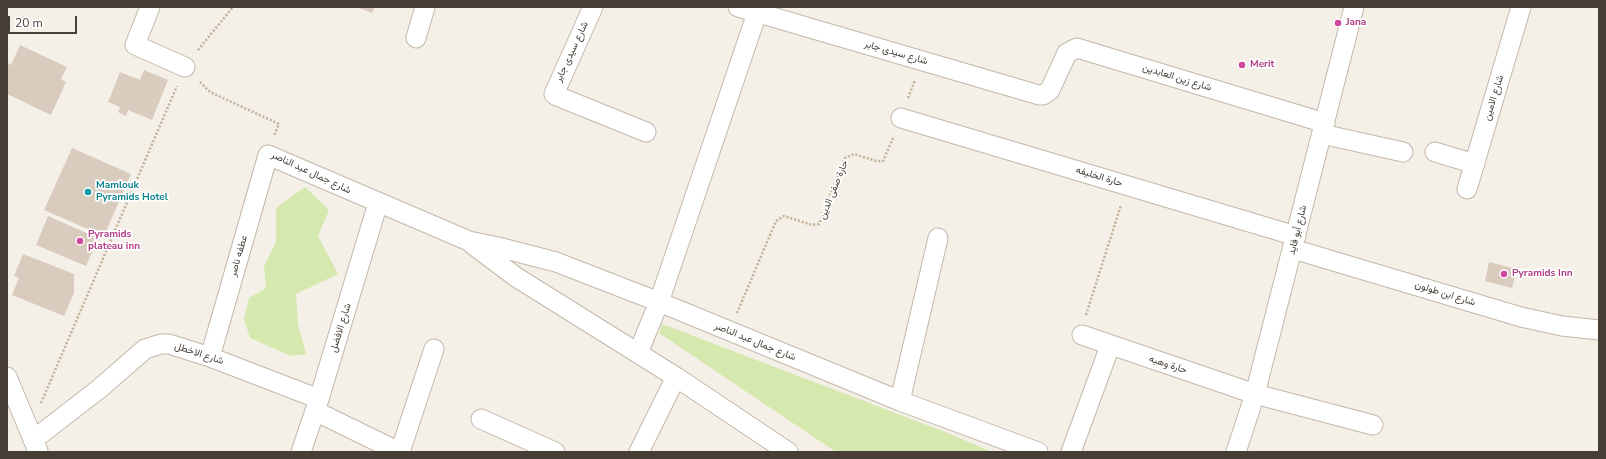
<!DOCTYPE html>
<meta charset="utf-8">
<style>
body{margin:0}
#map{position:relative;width:1606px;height:459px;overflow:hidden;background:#f4efe7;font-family:"Nunito Sans",sans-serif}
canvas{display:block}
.frame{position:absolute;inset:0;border:8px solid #473f36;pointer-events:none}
.scale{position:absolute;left:8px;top:16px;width:69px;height:18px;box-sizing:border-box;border:2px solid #473f36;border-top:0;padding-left:5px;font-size:12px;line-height:14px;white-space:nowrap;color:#473f36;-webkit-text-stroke:3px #fff;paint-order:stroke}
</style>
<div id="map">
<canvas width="1606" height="459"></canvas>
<div class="frame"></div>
<div class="scale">20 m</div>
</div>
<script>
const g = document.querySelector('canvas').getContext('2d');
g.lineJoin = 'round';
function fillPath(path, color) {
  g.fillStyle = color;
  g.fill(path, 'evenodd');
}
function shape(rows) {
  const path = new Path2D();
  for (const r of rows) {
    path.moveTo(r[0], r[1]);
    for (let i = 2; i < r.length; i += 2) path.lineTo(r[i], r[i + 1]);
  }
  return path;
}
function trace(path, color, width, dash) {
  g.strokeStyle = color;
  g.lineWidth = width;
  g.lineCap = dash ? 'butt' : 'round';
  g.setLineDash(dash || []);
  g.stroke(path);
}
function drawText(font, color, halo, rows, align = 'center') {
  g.font = font + ' "Nunito Sans",Vazirmatn,sans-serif';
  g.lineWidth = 3.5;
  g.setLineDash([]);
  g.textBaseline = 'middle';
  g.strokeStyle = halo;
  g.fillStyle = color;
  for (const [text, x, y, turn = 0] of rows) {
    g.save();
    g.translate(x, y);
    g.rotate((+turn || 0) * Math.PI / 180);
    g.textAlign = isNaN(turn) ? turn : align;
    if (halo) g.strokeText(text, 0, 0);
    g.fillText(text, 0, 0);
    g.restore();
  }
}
fillPath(shape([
 [305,187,329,210,318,236,338,274,296,294,298,324,306,354,291,356,250,338,244,319,249,298,266,288,264,266,276,242,276,208],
 [662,324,945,432,992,452,836,452,659,333]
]), '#d5e9af');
fillPath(shape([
 [357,7,375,7,372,13],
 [20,45,67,67,61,79,66,82,51,115,7,94,7,63,11,65],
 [144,70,168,80,152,120,128,110,126,116,118,112,120,107,108,102,120,72,140,80],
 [72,148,131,174,104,236,44,210],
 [48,216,98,238,86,266,36,245],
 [23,254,74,274,74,293,64,316,12,295,19,278,14,276],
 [1489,262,1517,269,1512,288,1485,281]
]), '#d9ccbf');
const minor = shape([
 [150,7,135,45,185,67],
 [593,7,554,94,557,96,646,132],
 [738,7,1039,95,1043,95,1050,90,1067,53,1077,48,1325,123],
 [416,38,425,7],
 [901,118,1296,236],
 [1322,134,1403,152],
 [1435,152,1475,164],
 [1467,189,1521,7],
 [472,244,516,277,676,377,788,452],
 [1293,249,1521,317,1562,326,1599,330],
 [1082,335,1255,394,1373,425],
 [638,353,659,302,757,13],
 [210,357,268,155,469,241,498,247,556,262,659,302,900,401,1038,452],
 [7,377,38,451],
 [900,401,938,238],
 [315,411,399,452],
 [481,419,555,452],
 [33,440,99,389,145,349,161,344,169,344,210,357,319,399],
 [301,452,319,399,378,203],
 [400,452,434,349],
 [639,452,676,377],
 [1071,452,1110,346],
 [1236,452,1255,394,1354,7]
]);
trace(minor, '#c3b8ac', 21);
trace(shape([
 [198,50,233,7],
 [200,82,210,92,279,124,274,136],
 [908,98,915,80],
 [737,313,776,221,784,216,812,225,819,224,845,158,854,154,876,161,883,161,893,138],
 [1086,315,1121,205],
 [41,403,177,86]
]), '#c2b09a', 2.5, [2, 2]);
trace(minor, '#fff', 19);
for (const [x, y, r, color] of [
 [1338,23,4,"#d1479c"],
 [1242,65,4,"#d1479c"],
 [88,192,4,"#0f9aa8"],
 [80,241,4,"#d1479c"],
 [1504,274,4,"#d1479c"]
]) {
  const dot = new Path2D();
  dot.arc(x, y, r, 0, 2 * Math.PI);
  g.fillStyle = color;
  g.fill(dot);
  trace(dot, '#fff', 1.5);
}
drawText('bold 10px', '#b23c85', '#fff', [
 ["Jana",1346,23],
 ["Merit",1250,65],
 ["Pyramids",88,235],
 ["plateau inn",88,247],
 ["Pyramids Inn",1512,274]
], 'left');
drawText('10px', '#473f36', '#fff', [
 ["شارع سيدى جابر",572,52,-65],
 ["شارع سيدى جابر",896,53,16],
 ["شارع زين العابدين",1177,78,17],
 ["شارع الامين",1494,98,-73],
 ["شارع جمال عبد الناصر",311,173,25],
 ["حارة الخليفه",1099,177,17],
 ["حارة صفى الدين",834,190,-68],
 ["شارع أبو فايد",1298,230,-76],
 ["عطفه ناصر",239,256,-74],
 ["شارع ابن طولون",1445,294,17],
 ["شارع الافضل",341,328,-73],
 ["شارع جمال عبد الناصر",755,342,22],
 ["شارع الاخطل",199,354,18],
 ["حارة وهبه",1168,365,18]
]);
drawText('bold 10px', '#0d838f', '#fff', [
 ["Mamlouk",96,186],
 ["Pyramids Hotel",96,198]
], 'left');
</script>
